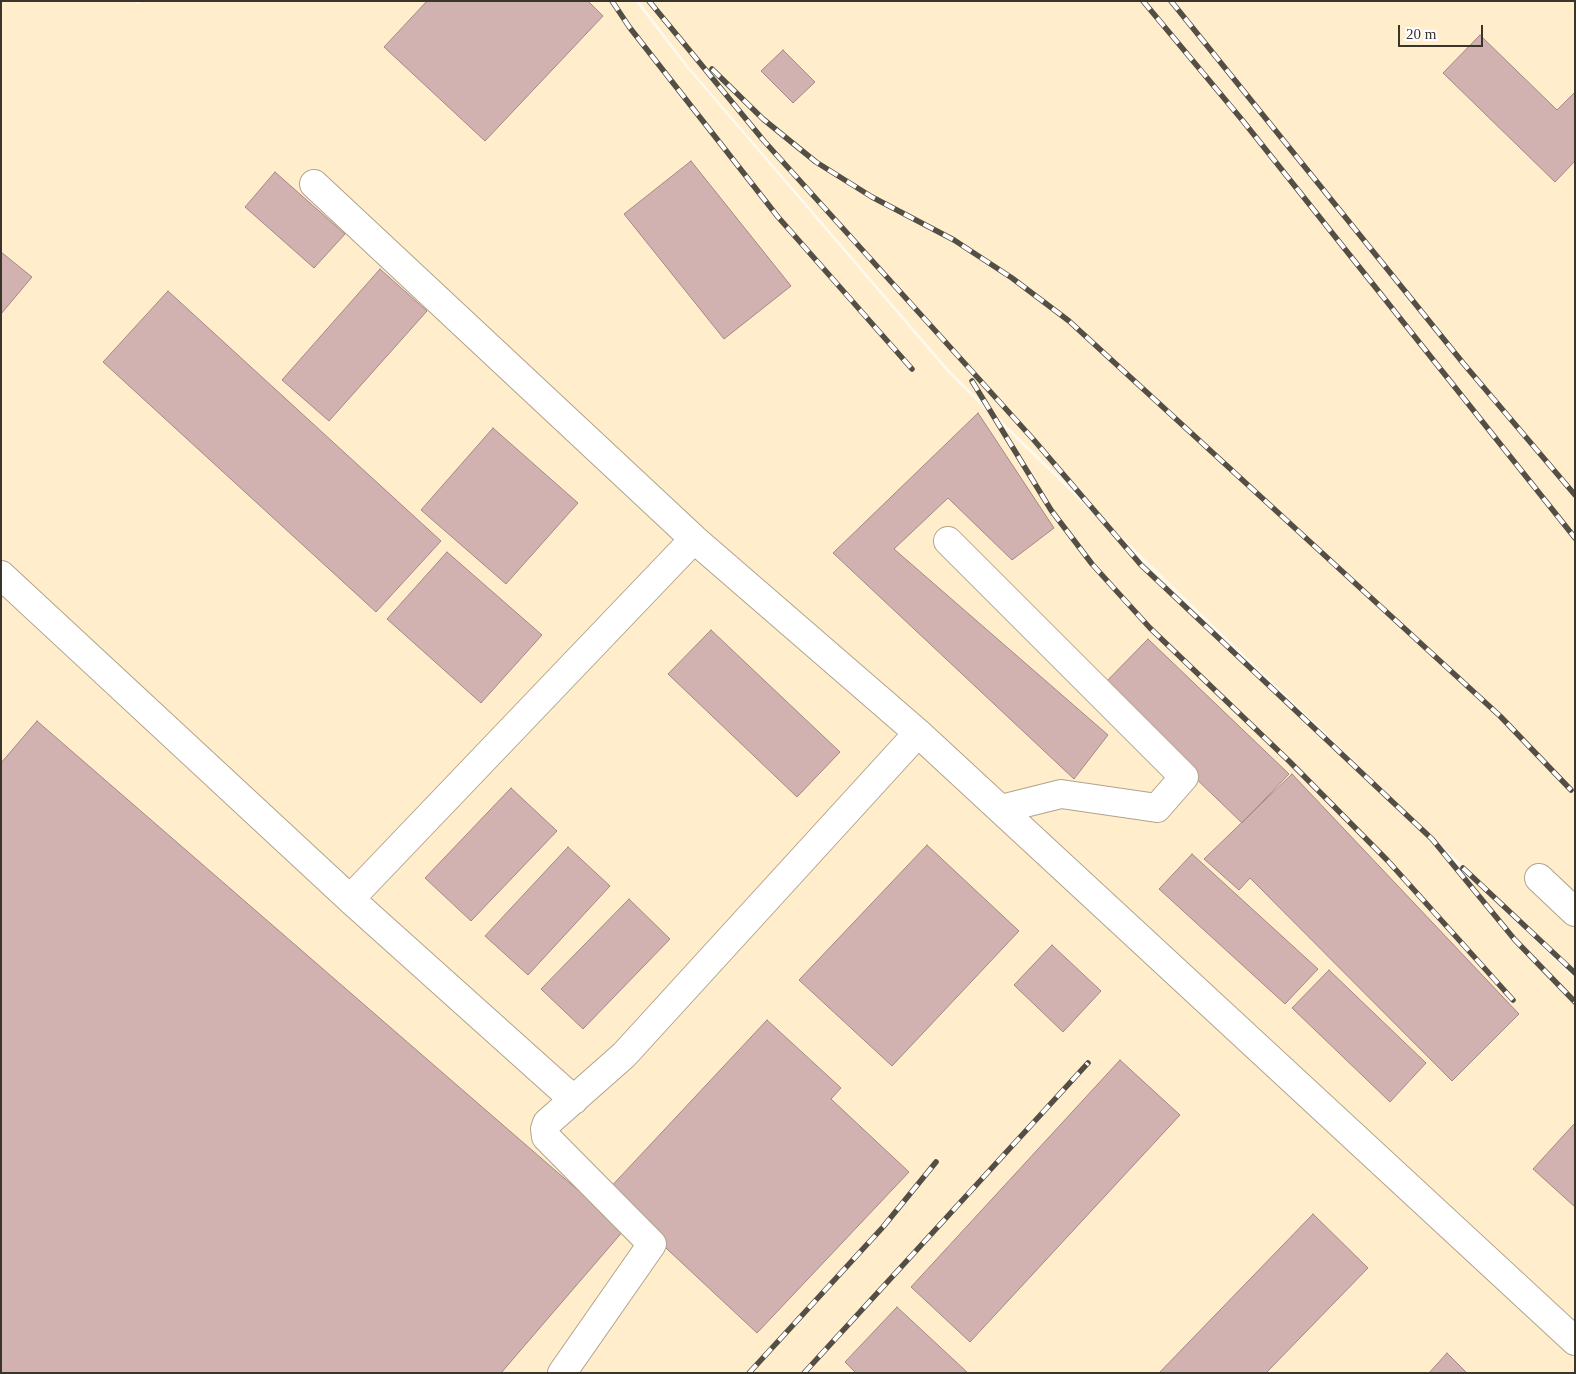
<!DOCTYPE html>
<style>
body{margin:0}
#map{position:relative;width:1576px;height:1374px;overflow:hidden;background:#fef9ef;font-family:Georgia,serif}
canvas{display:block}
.frame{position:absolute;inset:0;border:2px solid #3a352b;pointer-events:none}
.scale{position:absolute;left:1398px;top:25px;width:85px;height:22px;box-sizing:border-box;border:2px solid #3a352b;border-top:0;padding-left:6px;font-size:15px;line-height:18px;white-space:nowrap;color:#3a352b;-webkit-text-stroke:4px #fff;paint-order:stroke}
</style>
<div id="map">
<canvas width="1576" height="1374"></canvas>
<div class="frame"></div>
<div class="scale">20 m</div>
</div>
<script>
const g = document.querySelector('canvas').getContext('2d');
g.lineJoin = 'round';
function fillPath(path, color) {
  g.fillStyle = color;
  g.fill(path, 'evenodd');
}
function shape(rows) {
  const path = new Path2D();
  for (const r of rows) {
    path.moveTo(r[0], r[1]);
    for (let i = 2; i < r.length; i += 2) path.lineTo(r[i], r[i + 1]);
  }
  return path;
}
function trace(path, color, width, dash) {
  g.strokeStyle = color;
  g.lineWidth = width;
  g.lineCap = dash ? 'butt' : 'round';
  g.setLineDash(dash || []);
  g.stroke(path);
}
fillPath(shape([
 [1,1,133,1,138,4,142,1,635,1,686,67,949,374,1575,979,1575,1373,1,1373],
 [639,1,1575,1,1575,974,951,372,689,67]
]), '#ffedcc');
const building = shape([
 [427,1,588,1,603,16,485,141,384,47,427,1],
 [1480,35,1557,110,1575,92,1575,161,1555,182,1443,73,1480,35],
 [783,50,815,82,793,103,761,71,783,50],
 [691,161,791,286,724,339,624,214,691,161],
 [275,172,345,234,314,268,245,207,275,172],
 [1,252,32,277,1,314,1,252],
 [380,269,427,311,329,421,282,380,380,269],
 [168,291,441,541,376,612,103,362,168,291],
 [978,413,1054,528,1012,560,948,498,894,549,1108,735,1074,779,833,553,978,413],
 [493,428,578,503,506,584,421,510,493,428],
 [447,552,542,635,481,703,387,619,447,552],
 [711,630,840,752,797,797,668,674,711,630],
 [1148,639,1289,774,1242,823,1101,687,1148,639],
 [37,721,624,1230,501,1373,1,1373,1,763,37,721],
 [1292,774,1519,1014,1452,1081,1250,878,1239,890,1204,859,1292,774],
 [511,788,557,831,471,921,425,878,511,788],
 [927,845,1019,931,892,1066,799,980,927,845],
 [568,847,610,886,528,975,485,936,568,847],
 [1192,854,1318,969,1285,1004,1159,889,1192,854],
 [629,899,670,939,583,1029,541,989,629,899],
 [1052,945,1101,991,1063,1032,1014,985,1052,945],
 [1329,970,1426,1063,1390,1102,1292,1008,1329,970],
 [767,1020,841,1088,831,1099,909,1172,757,1333,606,1192,767,1020],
 [1120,1060,1180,1115,970,1342,911,1287,1120,1060],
 [1575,1123,1575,1207,1533,1169,1575,1123],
 [1313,1214,1368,1268,1266,1373,1159,1373,1313,1214],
 [897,1307,968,1373,856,1373,845,1362,897,1307],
 [1447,1353,1467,1373,1429,1373,1447,1353]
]);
fillPath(building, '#d2b2b1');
trace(building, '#a68887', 1);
const minor = shape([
 [314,184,694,539,918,733,1575,1341],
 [948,541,1184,777,1157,808,1061,794,1001,809],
 [1,575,350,899,694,539],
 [1539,878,1575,912],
 [350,899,574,1100],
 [562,1373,652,1244,546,1137,545,1129,547,1123,624,1055,918,733]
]);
trace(minor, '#b0a48c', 30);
trace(minor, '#fff', 28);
const rail = shape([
 [612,1,630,28,778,217,912,369],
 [649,1,764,141,1033,439,1141,565,1432,839,1515,940,1575,1002],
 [1143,1,1243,121,1575,538],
 [1171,1,1463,363,1575,495],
 [712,69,763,119,816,162,872,197,954,240,1012,278,1069,321,1500,716,1571,790],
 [972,381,1051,510,1092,564,1150,628,1289,761,1388,861,1513,1000],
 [1463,868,1575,973],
 [749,1373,883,1227,936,1162],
 [804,1373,1088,1063]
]);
trace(rail, '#544f45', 5.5);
trace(rail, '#fff', 4, [11]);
</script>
